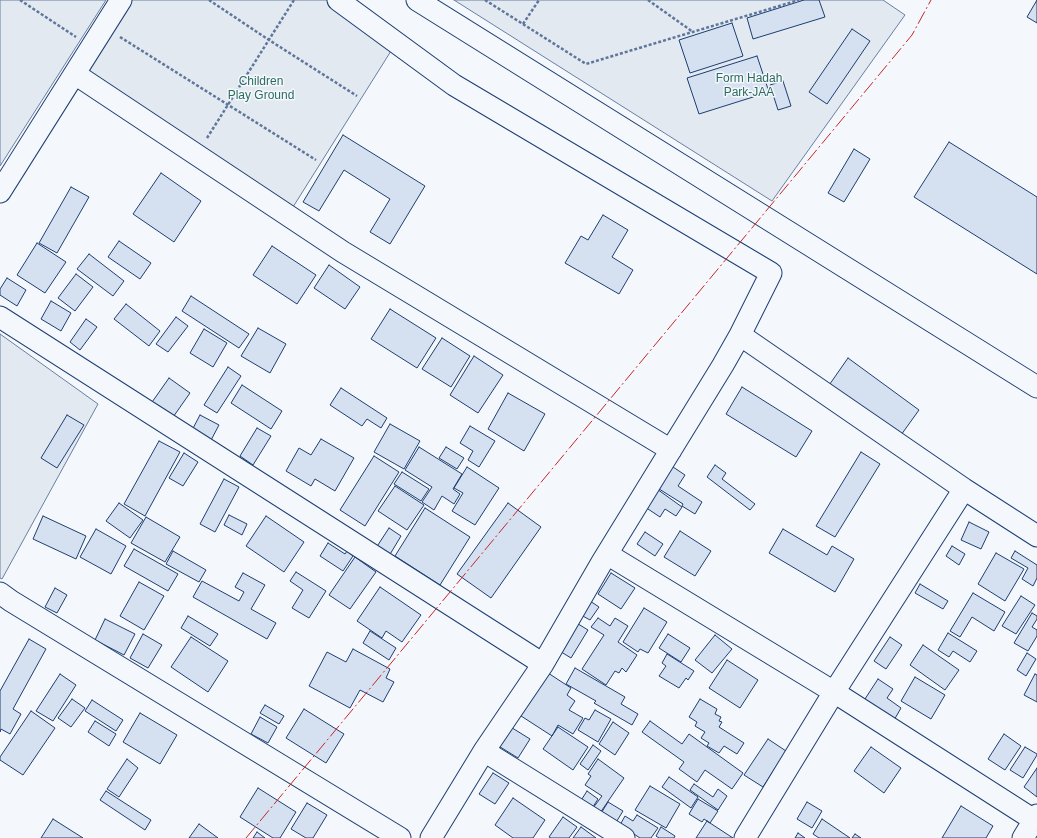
<!DOCTYPE html>
<style>
body{margin:0}
canvas{display:block;background:#f4f7fb}
</style>
<canvas width="1037" height="838"></canvas>
<script>
const g = document.querySelector('canvas').getContext('2d');
g.lineJoin = 'round';
function fillPath(path, color) {
  g.fillStyle = color;
  g.fill(path, 'evenodd');
}
function shape(rows) {
  const path = new Path2D();
  for (const r of rows) {
    path.moveTo(r[0], r[1]);
    for (let i = 2; i < r.length; i += 2) path.lineTo(r[i], r[i + 1]);
  }
  return path;
}
function trace(path, color, width, dash) {
  g.strokeStyle = color;
  g.lineWidth = width;
  g.lineCap = dash ? 'butt' : 'round';
  g.setLineDash(dash || []);
  g.stroke(path);
}
function drawText(font, color, halo, rows, align = 'center') {
  g.font = font + ' Helvetica,sans-serif';
  g.lineWidth = 3;
  g.setLineDash([]);
  g.textBaseline = 'middle';
  g.strokeStyle = halo;
  g.fillStyle = color;
  for (const [text, x, y, turn = 0] of rows) {
    g.save();
    g.translate(x, y);
    g.rotate((+turn || 0) * Math.PI / 180);
    g.textAlign = isNaN(turn) ? turn : align;
    if (halo) g.strokeText(text, 0, 0);
    g.fillText(text, 0, 0);
    g.restore();
  }
}
const green = shape([
 [0,0,106,0,0,166,0,0],
 [127,0,333,0,396,43,288,215,75,74,127,0],
 [454,0,883,0,905,15,772,201,454,0],
 [0,334,98,404,2,579,0,578,0,334]
]);
fillPath(green, '#e3e9f0');
trace(green, '#687fa3', 1);
const building = shape([
 [804,0,819,0,825,17,753,39,747,18,804,0],
 [1037,0,1037,23,1027,17,1037,0],
 [732,23,743,56,690,73,679,40,732,23],
 [852,29,870,41,827,104,809,92,852,29],
 [757,56,769,92,699,114,687,78,757,56],
 [783,81,791,106,778,110,770,85,783,81],
 [343,135,425,186,390,244,370,232,390,199,344,170,319,211,303,202,343,135],
 [949,142,1037,197,1037,274,914,197,949,142],
 [854,149,870,159,844,202,828,193,854,149],
 [161,173,201,201,174,242,133,214,161,173],
 [71,187,89,197,57,253,39,243,71,187],
 [603,215,628,230,612,257,633,270,619,294,565,263,581,236,588,240,603,215],
 [119,241,151,263,140,279,108,257,119,241],
 [37,243,66,262,45,293,17,275,37,243],
 [272,246,316,275,297,304,253,275,272,246],
 [89,254,124,281,113,296,77,269,89,254],
 [329,265,360,287,345,309,314,288,329,265],
 [76,274,93,287,75,311,58,298,76,274],
 [7,278,26,290,17,306,0,295,0,289,7,278],
 [191,296,249,334,239,348,182,311,191,296],
 [51,301,71,313,61,331,41,319,51,301],
 [126,304,160,331,149,346,114,319,126,304],
 [390,309,436,338,417,368,371,339,390,309],
 [176,317,188,326,168,352,156,344,176,317],
 [86,319,97,327,80,350,70,342,86,319],
 [258,328,286,344,270,373,241,356,258,328],
 [204,329,227,343,213,367,190,353,204,329],
 [442,338,470,356,451,387,422,369,442,338],
 [474,356,503,375,478,413,450,395,474,356],
 [848,358,919,410,896,442,825,391,848,358],
 [228,367,241,376,217,413,204,405,228,367],
 [169,378,190,393,171,420,150,405,169,378],
 [242,385,282,411,271,429,231,403,242,385],
 [742,387,812,431,796,457,726,414,742,387],
 [341,388,387,418,381,428,367,419,362,426,330,405,341,388],
 [508,393,545,414,524,451,488,429,508,393],
 [67,415,84,425,57,468,41,458,67,415],
 [200,415,219,425,209,444,190,434,200,415],
 [390,424,420,441,404,469,374,452,390,424],
 [470,426,495,441,479,467,468,460,473,451,460,443,470,426],
 [257,428,271,436,253,465,240,456,257,428],
 [321,439,354,458,335,491,315,479,311,486,286,471,299,448,311,455,321,439],
 [159,441,180,452,145,516,124,504,159,441],
 [419,447,462,474,453,489,460,494,454,504,442,496,434,510,422,502,432,487,405,470,419,447],
 [446,447,464,458,457,469,439,458,446,447],
 [861,452,880,464,835,537,816,526,861,452],
 [184,453,198,462,183,486,169,478,184,453],
 [374,456,399,472,365,526,340,510,374,456],
 [670,465,685,475,678,486,702,502,695,514,682,506,683,504,656,487,670,465],
 [715,465,726,473,722,479,755,504,750,510,707,477,715,465],
 [467,467,499,488,475,525,452,511,463,493,454,488,467,467],
 [402,472,429,489,421,501,394,484,402,472],
 [224,479,239,487,215,532,200,524,224,479],
 [395,486,424,505,407,530,378,511,395,486],
 [657,489,682,507,676,516,665,509,660,517,645,507,657,489],
 [119,503,143,520,130,538,106,521,119,503],
 [508,503,541,527,491,598,457,574,508,503],
 [425,508,470,537,440,585,395,556,425,508],
 [229,515,247,524,242,535,224,525,229,515],
 [43,516,86,536,76,559,33,539,43,516],
 [266,516,304,542,284,572,246,546,266,516],
 [146,517,180,537,165,562,131,543,146,517],
 [969,522,989,532,981,549,961,540,969,522],
 [389,528,401,536,389,556,376,548,389,528],
 [96,529,126,546,111,574,80,557,96,529],
 [783,529,827,555,832,546,854,559,835,592,769,553,783,529],
 [680,531,711,551,695,576,664,557,680,531],
 [645,532,663,544,655,556,637,544,645,532],
 [328,543,345,554,347,551,353,556,343,571,320,556,328,543],
 [952,546,965,554,959,565,946,556,952,546],
 [134,549,178,574,168,591,124,566,134,549],
 [173,551,206,570,199,582,166,564,173,551],
 [1015,551,1037,565,1037,578,1033,586,1022,579,1028,568,1011,558,1015,551],
 [996,553,1024,569,1005,601,978,584,996,553],
 [355,557,376,572,350,609,329,595,355,557],
 [296,572,326,591,309,618,292,608,303,590,290,581,296,572],
 [243,573,265,585,251,609,276,623,267,639,193,597,202,581,239,601,244,592,235,587,243,573],
 [611,573,635,588,621,609,598,594,611,573],
 [139,582,164,596,144,630,120,616,139,582],
 [920,584,948,601,943,609,915,593,920,584],
 [380,587,421,615,402,642,386,631,382,638,357,621,380,587],
 [55,588,67,595,57,613,45,607,55,588],
 [973,593,1005,612,994,631,972,617,960,637,950,631,973,593],
 [1021,596,1035,605,1016,634,1002,626,1021,596],
 [590,601,599,607,590,620,581,615,590,601],
 [644,608,667,622,648,653,640,649,638,652,623,642,644,608],
 [1032,613,1037,616,1037,619,1032,627,1037,630,1037,636,1028,651,1014,643,1032,613],
 [188,616,218,634,210,646,181,628,188,616],
 [598,618,610,626,615,618,628,626,618,642,637,655,626,672,622,668,619,673,615,671,606,685,582,669,604,635,591,627,598,618],
 [105,619,135,634,124,655,95,640,105,619],
 [575,622,588,630,571,658,558,650,575,622],
 [370,631,396,648,389,660,363,643,370,631],
 [948,633,977,651,970,662,953,651,949,657,938,650,948,633],
 [143,634,162,645,148,668,130,658,143,634],
 [668,634,690,648,681,662,659,648,668,634],
 [715,635,732,649,712,673,695,660,715,635],
 [191,637,228,661,208,692,171,667,191,637],
 [890,637,902,645,886,669,874,661,890,637],
 [29,639,46,649,13,709,21,714,10,734,1,729,0,732,0,691,29,639],
 [923,645,959,670,945,690,910,665,923,645],
 [353,649,390,669,386,678,394,682,383,702,360,690,350,708,309,686,327,652,346,662,353,649],
 [1027,653,1036,659,1026,676,1017,670,1027,653],
 [667,654,694,671,688,680,686,678,679,688,659,676,666,666,662,663,667,654],
 [727,660,758,680,740,708,709,688,727,660],
 [575,668,625,697,621,704,638,714,632,725,594,703,596,701,566,684,575,668],
 [545,671,571,688,567,695,575,701,569,710,583,718,573,734,558,725,552,736,518,714,545,671],
 [60,674,76,685,53,721,36,711,60,674],
 [1035,674,1037,675,1037,702,1024,695,1035,674],
 [915,677,945,695,931,719,901,701,915,677],
 [878,679,893,689,887,698,901,708,893,722,863,702,878,679],
 [72,699,85,708,71,727,58,718,72,699],
 [700,699,717,709,715,714,721,717,719,721,722,722,719,727,744,743,737,754,724,746,719,753,707,746,709,743,701,738,705,732,695,726,697,722,689,717,700,699],
 [92,700,123,720,116,731,85,711,92,700],
 [265,705,284,716,279,724,260,713,265,705],
 [304,709,344,734,326,763,286,738,304,709],
 [595,710,611,719,598,742,578,730,585,718,589,720,595,710],
 [31,711,55,728,23,775,0,760,0,757,31,711],
 [140,713,177,735,160,764,123,742,140,713],
 [260,717,277,727,268,743,251,734,260,717],
 [95,721,116,734,109,746,88,732,95,721],
 [650,721,682,744,689,734,743,773,732,789,705,770,697,782,679,769,684,762,642,732,650,721],
 [613,722,629,733,615,755,599,744,613,722],
 [509,726,530,739,518,758,497,745,509,726],
 [558,727,588,747,573,770,543,749,558,727],
 [1004,734,1021,746,1005,770,988,759,1004,734],
 [768,739,786,751,763,787,744,775,768,739],
 [593,745,601,751,588,770,580,764,593,745],
 [871,747,901,768,884,793,854,771,871,747],
 [1025,747,1037,754,1037,755,1023,778,1010,770,1025,747],
 [127,759,138,768,119,797,107,789,127,759],
 [598,759,624,778,600,813,593,808,602,796,585,785,591,776,588,774,598,759],
 [1037,768,1037,797,1024,787,1037,768],
 [493,773,509,783,495,804,479,794,493,773],
 [669,777,698,797,691,808,662,787,669,777],
 [694,784,713,797,718,789,727,796,718,810,690,790,694,784],
 [650,786,680,804,666,828,635,810,650,786],
 [258,788,296,812,280,838,273,838,240,817,258,788],
 [106,791,151,820,145,830,100,800,106,791],
 [587,791,598,799,591,810,580,802,587,791],
 [513,798,545,820,533,838,513,838,495,825,513,798],
 [698,799,718,811,710,823,704,819,702,822,689,814,698,799],
 [608,802,623,811,615,824,600,815,608,802],
 [807,802,822,811,812,828,797,819,807,802],
 [307,803,327,815,313,838,306,838,291,829,307,803],
 [961,806,993,826,986,838,942,838,961,806],
 [637,815,658,828,651,838,640,838,620,825,625,816,633,821,637,815],
 [563,817,577,827,569,838,551,838,549,837,563,817],
 [53,819,83,838,41,838,53,819],
 [822,819,850,838,819,838,813,834,822,819],
 [707,821,733,838,696,838,707,821],
 [199,824,218,838,189,838,199,824],
 [581,827,596,838,573,838,581,827],
 [661,827,675,836,674,838,659,838,656,836,661,827],
 [257,832,265,838,253,838,257,832],
 [798,833,805,838,795,838,798,833],
 [855,834,861,838,852,838,855,834]
]);
fillPath(building, '#d5e0f0');
trace(building, '#1d3f73', 1);
const minor = shape([
 [338,0,454,85,771,273,740,335,964,489,1037,536],
 [417,0,1037,387],
 [75,74,343,252,671,450],
 [0,192,121,0],
 [0,317,543,664],
 [607,554,834,692,1034,820],
 [0,593,11,601,400,838],
 [484,751,624,838],
 [431,838,484,751,543,664,602,562,723,365,740,335],
 [745,838,834,692,964,489],
 [1023,838,1037,815]
]);
trace(minor, '#1d3f73', 23);
trace(shape([
 [20,0,76,37],
 [209,0,269,40,357,96],
 [485,0,586,64,799,0],
 [648,0,693,32],
 [523,24,539,0],
 [120,37,316,160],
 [207,138,294,0]
]), '#5e769c', 2.5, [3, 2]);
trace(minor, '#f4f7fb', 21);
trace(shape([
 [246,838,912,35,931,0]
]), '#c62828', 1, [14, 3, 2, 3]);
drawText('12px', '#2c6c60', '#f4f7fb', [
 ["Form Hadah",749,79],
 ["Park-JAA",749,93],
 ["Children",261,82],
 ["Play Ground",261,96]
]);
</script>
